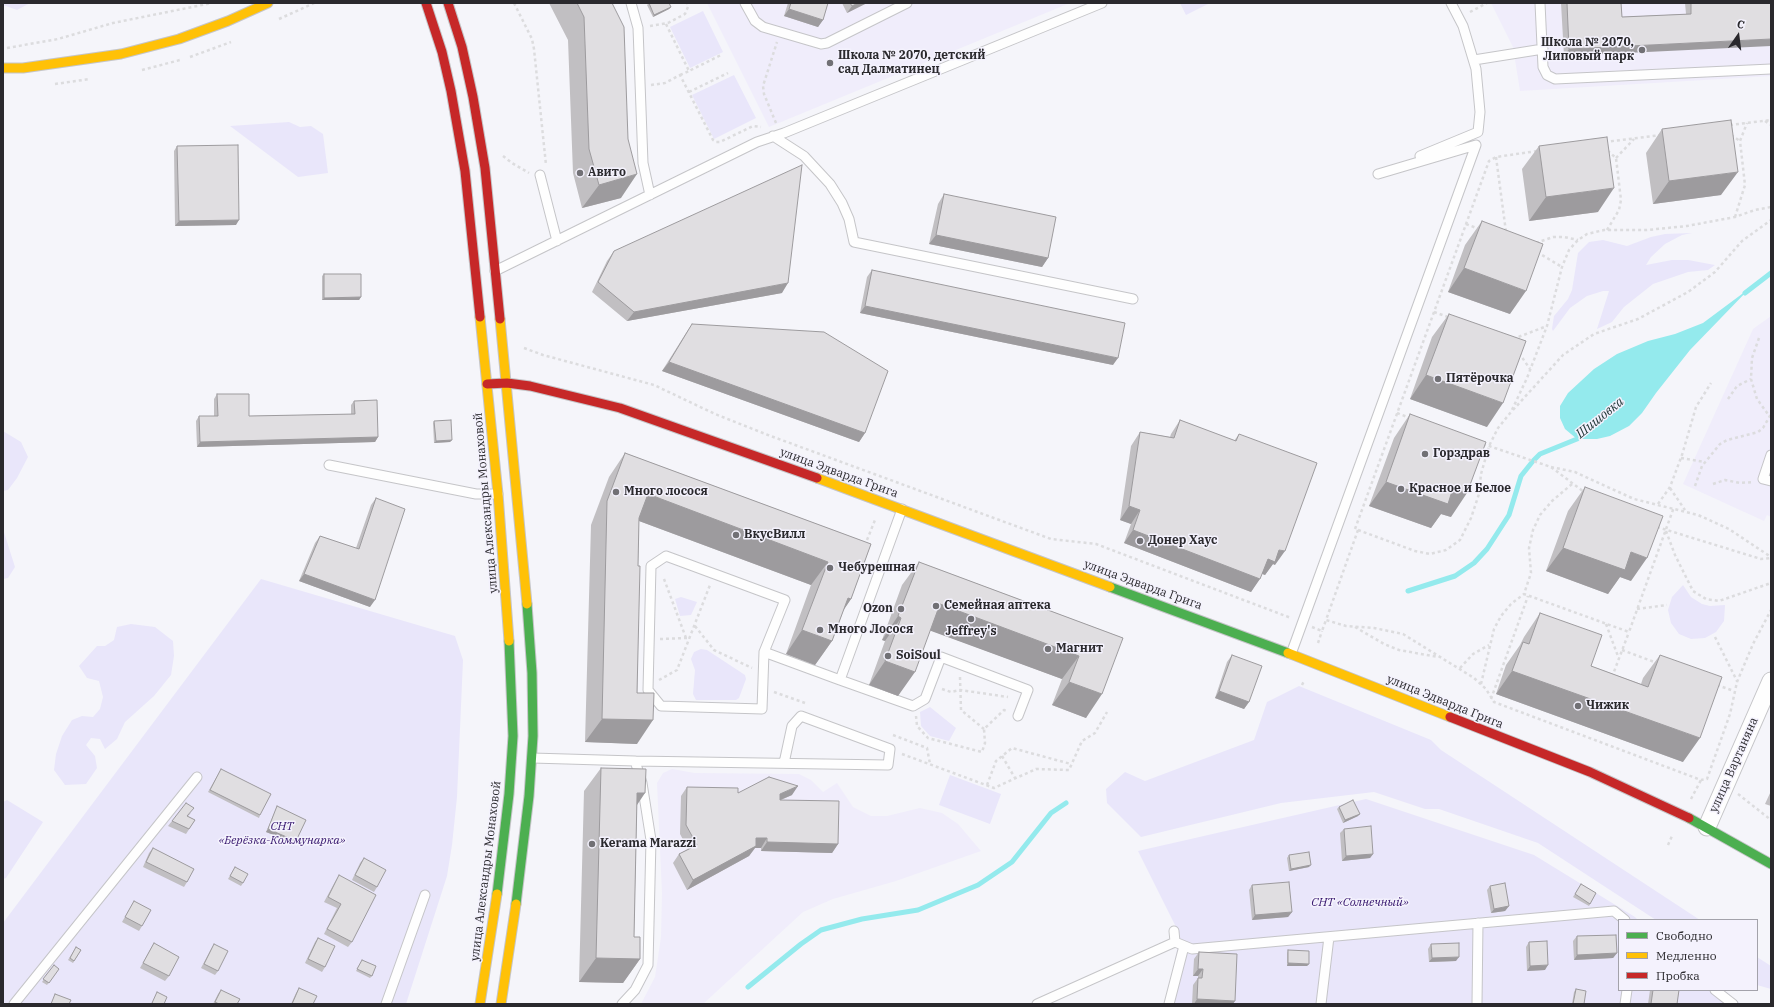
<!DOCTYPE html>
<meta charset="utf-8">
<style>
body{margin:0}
#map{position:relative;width:1774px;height:1007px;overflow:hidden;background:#f5f5fa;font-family:"IBM Plex Serif",serif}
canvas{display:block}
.frame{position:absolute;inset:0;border:4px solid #2a292d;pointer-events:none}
.legend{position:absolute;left:1618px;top:919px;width:140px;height:72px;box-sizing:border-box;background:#f4f2fd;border:1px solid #a3a2aa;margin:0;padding:5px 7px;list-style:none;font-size:12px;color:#2a292d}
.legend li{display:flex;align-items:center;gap:8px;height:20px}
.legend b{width:20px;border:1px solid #a3a2aa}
.north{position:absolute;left:1718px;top:16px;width:40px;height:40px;-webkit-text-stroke:3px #f4f2fd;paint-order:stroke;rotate:14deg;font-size:11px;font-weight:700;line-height:16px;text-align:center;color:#2a292d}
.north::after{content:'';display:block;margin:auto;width:14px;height:18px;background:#2a292d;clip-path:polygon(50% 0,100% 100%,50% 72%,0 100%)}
</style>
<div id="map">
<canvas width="1774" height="1007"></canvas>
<div class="frame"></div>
<ul class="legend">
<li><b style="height:5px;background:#4caf50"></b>Свободно</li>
<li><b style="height:5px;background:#ffc107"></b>Медленно</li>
<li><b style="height:5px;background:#c62828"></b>Пробка</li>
</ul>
<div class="north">С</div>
</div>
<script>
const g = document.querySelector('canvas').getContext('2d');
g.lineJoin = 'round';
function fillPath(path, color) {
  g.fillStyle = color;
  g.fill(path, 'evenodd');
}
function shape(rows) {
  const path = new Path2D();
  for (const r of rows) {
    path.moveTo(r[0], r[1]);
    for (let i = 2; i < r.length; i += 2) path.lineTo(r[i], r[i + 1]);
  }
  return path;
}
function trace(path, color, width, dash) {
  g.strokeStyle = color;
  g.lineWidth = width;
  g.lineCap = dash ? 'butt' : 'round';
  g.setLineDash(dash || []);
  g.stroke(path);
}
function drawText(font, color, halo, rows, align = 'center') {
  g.font = font + ' "IBM Plex Serif",serif';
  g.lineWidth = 3;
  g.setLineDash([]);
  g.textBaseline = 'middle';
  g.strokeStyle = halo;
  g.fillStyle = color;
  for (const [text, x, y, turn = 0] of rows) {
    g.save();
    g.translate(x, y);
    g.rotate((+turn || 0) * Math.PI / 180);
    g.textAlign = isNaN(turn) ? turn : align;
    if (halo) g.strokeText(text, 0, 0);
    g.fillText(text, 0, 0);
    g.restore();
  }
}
fillPath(shape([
 [707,3,1070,3,769,127],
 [1491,3,1771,3,1771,76,1520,91,1513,47],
 [1771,316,1771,517,1767,515,1764,521,1683,484,1753,329],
 [672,769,694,773,799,774,811,780,823,792,837,783,853,807,871,816,887,816,920,808,942,813,958,824,981,851,896,881,833,899,803,912,703,1004,641,1004,655,977,661,937,662,893,657,783,663,773]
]), '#f0edfb');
fillPath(shape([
 [3,3,30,3,17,10,3,5],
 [1180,3,1210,3,1186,15],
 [703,11,723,52,690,68,670,27],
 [734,75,756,118,714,139,692,95],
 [289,122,300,127,311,126,323,134,328,173,298,177,230,126],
 [1692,233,1682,235,1665,244,1651,257,1646,265,1672,260,1688,260,1715,265,1708,270,1688,272,1653,284,1624,307,1612,322,1597,329,1609,291,1603,291,1587,296,1570,308,1553,331,1552,329,1554,316,1568,299,1572,290,1578,253,1589,242,1603,240,1627,246,1651,237,1665,234],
 [3,431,21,442,28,457,17,478,8,490,3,491],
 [3,529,15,567,8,578,3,579],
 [261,579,455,636,463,660,457,797,452,845,447,876,406,1004,3,1004,3,923],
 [1683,585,1691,597,1702,604,1710,606,1725,605,1724,621,1716,632,1705,638,1691,639,1679,634,1671,623,1668,610,1672,597],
 [681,597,697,602,691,615,680,616,675,599],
 [131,624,155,627,173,641,174,656,171,675,154,696,125,722,117,739,105,749,100,739,91,738,86,745,95,756,97,768,86,784,65,785,54,770,56,754,62,736,72,720,82,716,93,717,100,709,103,697,99,681,87,678,79,666,97,646,105,646,114,640,117,627],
 [701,649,707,650,745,675,746,679,739,698,736,700,696,700,693,694,695,670,691,659,694,652],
 [1299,686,1431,740,1441,750,1700,920,1656,920,1538,843,1439,809,1425,809,1374,792,1281,803,1141,837,1107,803,1106,789,1125,772,1145,781,1254,740,1267,702],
 [930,707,956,728,949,741,930,736,921,726,920,712],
 [950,775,1001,794,990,824,939,805],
 [1366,799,1534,855,1635,917,1638,920,1619,920,1619,990,1724,990,1741,1004,1166,1004,1180,935,1138,851],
 [7,800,43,822,6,878,3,879,3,802],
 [1757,957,1771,966,1771,989,1757,985]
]), '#e9e6fa');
fillPath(shape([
 [1750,288,1690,350,1656,393,1642,413,1629,426,1610,436,1597,439,1577,439,1565,429,1560,418,1560,406,1568,393,1594,369,1617,354,1648,341,1675,334,1703,323]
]), '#94eaed');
trace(shape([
 [1745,293,1771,273],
 [1408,591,1455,576,1474,563,1487,549,1509,515,1521,476,1533,461,1540,454,1577,439,1582,435],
 [748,987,801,944,821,930,862,919,918,910,978,885,1012,862,1051,813,1066,803]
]), '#94eaed', 5);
const lane = shape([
 [631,3,638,28,643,163,650,195],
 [745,3,755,21,763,27,821,44,827,43,907,3],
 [1540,3,1543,67,1547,75,1555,79,1771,69],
 [1474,60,1543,49],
 [773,136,804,156,830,184,842,203,849,219,854,242,1133,299],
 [1420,156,1478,132,1480,112,1476,69,1463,26,1451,3],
 [540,175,557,241],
 [495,271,757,142,784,133,1102,3],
 [1771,455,1763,479,1771,481],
 [329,465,476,494,498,494],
 [666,556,785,600,764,652,762,709,661,706,648,690,651,566,666,556],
 [764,652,840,680,902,509],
 [1291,654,1476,145,1378,174],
 [840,680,913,706,925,699,941,657,1028,690,1018,716],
 [532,758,635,761,642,783,651,840,648,965,635,990,622,1004],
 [635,761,888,765,890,749,801,716,792,726,784,763],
 [1174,931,1175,942,1192,949,1614,911,1625,920],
 [1715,990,1733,1004],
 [14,1004,197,777],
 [386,1004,425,895],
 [1037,1004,1175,942],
 [1169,1004,1184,946],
 [1321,1004,1329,937],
 [1477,1004,1478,923],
 [1625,1004,1627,990]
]);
const street = shape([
 [1707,827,1771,681]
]);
const fast = shape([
 [1110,587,1288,653],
 [1689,818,1771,864],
 [497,894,509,794,513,736,509,641],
 [516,904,529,796,533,736,532,673,527,604]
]);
const slow = shape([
 [3,68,23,68,121,54,179,39,228,21,268,3],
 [480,317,498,494,509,641],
 [500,319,527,604],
 [817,478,1110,587],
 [1288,653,1450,717],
 [480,1004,497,894],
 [501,1004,516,904]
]);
const jam = shape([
 [426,3,442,52,451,91,465,171,480,317],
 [448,3,462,47,473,97,485,168,500,319],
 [487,384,507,383,530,386,620,408,817,478],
 [1450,717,1590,772,1689,818]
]);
trace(lane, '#c5c5c8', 11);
trace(street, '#c5c5c8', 19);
trace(fast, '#c5c5c8', 11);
trace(slow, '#c5c5c8', 11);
trace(jam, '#c5c5c8', 11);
trace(shape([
 [514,3,532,39,534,49,546,165],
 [1470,12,1487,3],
 [279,19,314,3],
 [666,24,689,71,721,55],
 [650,26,668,23,685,14,688,7,687,3],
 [7,48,58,39,113,23,212,3],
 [190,57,231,42],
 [142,70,180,60],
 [680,75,689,71],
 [55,84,90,79],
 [651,85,665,83,680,75,713,140,716,142,720,142,753,126,761,127],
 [689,92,728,73],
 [1765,121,1771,125],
 [776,123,764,94,763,86,777,42],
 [1730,125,1771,120],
 [1731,135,1740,141],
 [1605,142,1661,135],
 [503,156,512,163,529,173],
 [1496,157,1506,232],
 [1616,158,1634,139],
 [1735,217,1745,185,1740,141,1747,123],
 [1466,224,1479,229],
 [1607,230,1619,210,1621,200,1616,158,1608,151],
 [1536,243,1553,237,1564,237,1578,240],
 [1537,252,1562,267],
 [1434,312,1448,317],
 [1759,338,1752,358,1751,379,1757,399,1770,417],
 [1513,339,1547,326],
 [524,348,543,355,654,385,715,414,768,435,1051,539,1096,544,1291,618],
 [1519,353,1530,369],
 [1728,399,1737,386,1751,379],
 [1513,410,1563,355,1594,334,1638,319,1688,292,1715,272,1742,241,1771,220],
 [1397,413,1410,418],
 [1483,444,1551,467,1584,492],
 [1681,458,1705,462],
 [1551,467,1575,472,1634,499,1698,515,1729,529,1771,557],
 [1572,484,1552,501,1540,515,1533,530,1529,548,1531,573,1524,594,1629,632,1674,507],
 [1713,484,1725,480,1740,483,1753,482],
 [1695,486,1702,466,1720,444,1727,440,1758,432,1763,428,1771,414],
 [1670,488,1685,510],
 [1658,504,1670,487,1682,455,1696,407,1711,383],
 [1657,527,1761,559,1771,558],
 [1355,529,1489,161,1496,157,1537,151],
 [1358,530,1326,620,1346,626,1374,628,1403,634,1474,678,1486,689,1494,702,1701,780,1707,779,1730,714,1737,682,1753,644,1771,610],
 [1358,530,1415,551,1430,554,1446,550,1460,540,1471,518,1479,494,1481,474,1489,446,1498,428,1511,412,1527,378,1547,326,1562,267,1569,250,1578,240,1587,234,1604,230,1647,230,1687,226,1735,217,1755,210,1771,207],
 [1666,531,1675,555,1693,591,1706,599,1719,601,1771,583],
 [867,540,875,520],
 [664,579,686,638],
 [1637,609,1667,605],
 [1606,624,1619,659],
 [695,626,714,650,752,668],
 [1312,627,1322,631,1326,620],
 [1355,627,1384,644,1399,650,1438,657],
 [1715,637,1737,681],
 [660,639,687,638],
 [1318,643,1322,631],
 [1622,650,1657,663],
 [1460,668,1473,654,1489,645],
 [960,677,961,710,984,729],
 [1612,677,1629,632],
 [659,680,677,670,710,585],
 [1481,684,1494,629,1501,616,1511,604,1524,594],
 [1302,685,1304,681],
 [1717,685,1734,691],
 [942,689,951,692,960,690,1008,697],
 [774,692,805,703],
 [1491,699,1528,596],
 [916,716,917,726,928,738,982,752,985,743,984,729,1004,710,1007,711],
 [893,735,927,748,930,764],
 [902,754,994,788,1036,769,1069,770,1082,741,1095,733,1107,712],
 [1002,756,1015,778],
 [987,785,996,761,1012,748,1071,764],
 [1738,794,1771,820],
 [1691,799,1701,780],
 [1668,845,1672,836]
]), '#dcdcde', 2.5, [3, 3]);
trace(lane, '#fefefe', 9);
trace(street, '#fefefe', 17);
trace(fast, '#4caf50', 9);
trace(slow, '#ffc107', 9);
trace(jam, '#c62828', 9);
fillPath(shape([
 [549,3,612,3,621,198,582,208,573,173,568,40],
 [649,3,671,7,669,9,653,17,647,5],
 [788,3,828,3,823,20,818,27,784,16],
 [842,3,867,3,847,13],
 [1561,3,1621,3,1622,17,1686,14,1685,3,1771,3,1564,56],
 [1662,129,1721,195,1653,204,1646,153],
 [177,146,236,225,175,226,174,151],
 [1539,146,1598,212,1529,221,1522,169],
 [944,194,1048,258,1042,267,929,244,938,204],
 [1482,221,1510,314,1448,292,1465,245],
 [614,251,782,293,627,321,592,292,607,261],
 [872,270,1113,365,860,313,867,277],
 [324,274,361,297,359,300,322,300,322,276],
 [1449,314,1487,427,1410,399,1432,337],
 [692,324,865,433,859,442,662,371,686,333],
 [217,394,249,416,351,414,351,405,354,401,378,437,375,442,197,447,196,421,199,416,214,416,214,399],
 [1410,414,1451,517,1441,514,1431,528,1369,506,1394,438],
 [1180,420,1234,441,1239,434,1275,565,1273,564,1265,575,1262,574,1251,592,1124,543,1131,524,1120,520,1131,446,1140,432,1170,437,1171,434],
 [434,421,452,440,450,442,434,443,433,423],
 [625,453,871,544,851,599,844,609,832,641,815,665,786,654,811,585,639,521,638,566,637,744,585,742,591,525,609,477],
 [1585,487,1631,581,1620,577,1608,594,1546,571,1568,511],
 [376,498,370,607,299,581,315,543,320,536,356,548,371,505],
 [919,562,1123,638,1086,718,1052,705,1062,679,930,630,898,696,869,685,885,641,882,640,902,585],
 [1540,613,1591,666,1641,684,1643,678,1660,655,1683,762,1496,694,1506,665,1520,645,1524,637],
 [1232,655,1249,702,1244,709,1215,698,1227,662],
 [601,768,637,805,634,937,640,959,623,983,579,982,584,791],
 [221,769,260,815,259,818,208,792],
 [687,787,738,793,792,795,781,800,838,844,832,853,761,851,761,848,755,848,749,856,687,890,673,863,679,854,688,849,680,834,681,796],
 [1771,791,1771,806,1765,804],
 [277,806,295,843,266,832,276,809],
 [1339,807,1358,816,1343,823,1337,809],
 [191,813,188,816,195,820,186,834,168,826,172,821],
 [1344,829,1373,854,1370,858,1342,861,1340,833],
 [153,848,187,882,184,887,143,867,149,853],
 [1289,855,1309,867,1289,871,1287,858],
 [364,858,377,887,374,892,352,880,360,863],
 [235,867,243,883,241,886,228,879],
 [339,875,352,942,348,947,324,934,337,908,324,902,336,880],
 [1581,884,1596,893,1589,906,1573,897],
 [1252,885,1292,912,1288,917,1252,920,1249,890],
 [1490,886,1509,906,1505,911,1491,913,1487,890],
 [134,901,142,926,139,931,122,922],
 [1577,936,1617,953,1613,958,1574,960,1573,941],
 [318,938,325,967,322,972,305,963,315,942],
 [1529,942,1545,970,1527,971,1526,947],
 [154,943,169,976,165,981,140,968,151,948],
 [214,944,218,971,215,975,201,968,211,949],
 [1431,944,1456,961,1429,962,1428,949],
 [76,947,81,950,73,963,68,960],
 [1288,950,1309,964,1307,966,1287,966,1287,953],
 [1199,952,1233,1004,1192,1004,1193,985,1198,978,1198,976,1193,976,1194,959],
 [362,960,372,976,370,978,356,971],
 [54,965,59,969,47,985,42,982],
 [299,988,313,1004,291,1004,296,993],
 [1576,989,1584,1004,1572,1004,1574,992],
 [221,990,237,1004,213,1004,218,994],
 [1650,990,1679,990,1677,1004,1648,1004]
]), '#c1bfc2');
fillPath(shape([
 [858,3,867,3,847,13,852,6],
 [671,7,669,9,653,17,654,15],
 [789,9,823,20,818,27,784,16],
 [1771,39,1771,46,1564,56,1569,49],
 [1738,172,1721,195,1653,204,1669,181],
 [637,174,621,198,582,208,599,185],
 [1614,188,1598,212,1529,221,1546,197],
 [239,220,236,225,175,226,179,221],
 [936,235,1048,258,1042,267,929,244],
 [1464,268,1526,291,1510,314,1448,292],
 [788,283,782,293,627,321,634,312],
 [361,297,359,300,322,300,324,298],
 [865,306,1118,358,1113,365,860,313],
 [669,362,865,433,859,442,662,371],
 [1426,375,1503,403,1487,427,1410,399],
 [378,437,375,442,197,447,200,442],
 [452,440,450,442,434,443,436,441],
 [1386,482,1453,488,1467,493,1451,517,1441,514,1431,528,1369,506],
 [648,494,828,562,811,585,631,518],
 [1129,506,1140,510,1131,524,1120,520],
 [1133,530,1260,579,1251,592,1124,543],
 [1563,548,1631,552,1647,558,1631,581,1620,577,1608,594,1546,571],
 [1279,550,1285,551,1275,565,1273,564,1265,575,1258,572,1268,559],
 [304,574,375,600,370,607,299,581],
 [848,598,851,599,835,623],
 [940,604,1079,656,1062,679,923,628],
 [898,616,901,618,885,641,882,640],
 [802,630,832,641,815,665,786,654],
 [885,661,915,672,898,696,869,685],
 [1512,671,1700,738,1683,762,1496,694],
 [1069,682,1102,694,1086,718,1052,705],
 [1219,691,1249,702,1244,709,1215,698],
 [602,719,653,720,637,744,585,742],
 [798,786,792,795,773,803,780,794],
 [637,793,645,793,629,817],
 [1360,814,1358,816,1343,823,1345,820],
 [268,829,296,841,295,843,266,832],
 [756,838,767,838,761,848,755,848,749,856,687,890,693,880],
 [767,842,838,844,832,853,761,851],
 [1373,854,1370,858,1342,861,1346,856],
 [1311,865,1309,867,1289,871,1291,869],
 [1509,906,1505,911,1491,913,1494,909],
 [1292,912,1288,917,1252,920,1255,915],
 [1617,953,1613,958,1574,960,1577,955],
 [1459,957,1456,961,1429,962,1432,958],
 [596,958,640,959,623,983,579,982],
 [1288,963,1309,964,1307,966,1287,966],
 [1548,965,1545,970,1527,971,1530,966],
 [1198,969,1203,969,1198,976,1193,976],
 [1197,999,1235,1001,1233,1004,1194,1004]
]), '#9d9b9e');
const building = shape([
 [577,3,612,3,624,27,628,139,637,174,599,185,589,149,584,17,577,3],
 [649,3,669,3,671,7,654,15,649,3],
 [791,3,828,3,823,20,789,9,791,3],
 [850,3,858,3,852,6,850,3],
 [1567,3,1621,3,1622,17,1691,14,1691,3,1771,3,1771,39,1569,49,1567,3],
 [1731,120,1738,172,1669,181,1662,129,1731,120],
 [1607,137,1614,188,1546,197,1539,146,1607,137],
 [238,145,239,220,179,221,177,146,238,145],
 [802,165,788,283,634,312,598,282,614,251,802,165],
 [944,194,1056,217,1048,258,936,235,944,194],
 [1482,221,1543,244,1526,291,1464,268,1482,221],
 [872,270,1125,323,1118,358,865,306,872,270],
 [324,274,361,274,361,297,324,298,324,274],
 [1449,314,1526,341,1503,403,1426,375,1449,314],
 [692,324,824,332,888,371,865,433,669,362,692,324],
 [217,394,249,394,249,416,355,414,354,401,377,400,378,437,200,442,199,416,218,416,217,394],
 [1410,414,1486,442,1467,493,1453,488,1448,504,1386,482,1410,414],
 [451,420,452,440,436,441,434,421,451,420],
 [1180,420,1236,441,1239,434,1317,463,1285,551,1279,550,1275,562,1268,559,1260,579,1133,530,1140,510,1129,506,1140,432,1174,438,1180,420],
 [625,453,871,544,851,599,848,598,832,641,802,630,828,562,648,494,639,518,638,566,640,566,637,693,654,693,653,720,602,719,607,501,625,453],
 [1585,487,1663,516,1647,558,1631,552,1625,570,1563,548,1585,487],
 [376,498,405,509,375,600,304,574,320,536,359,549,376,498],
 [919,562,1123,638,1102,694,1069,682,1079,656,940,604,915,672,885,661,901,618,898,616,919,562],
 [1540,613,1602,635,1591,666,1648,687,1660,655,1722,677,1700,738,1512,671,1523,642,1529,644,1540,613],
 [1232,655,1262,666,1249,702,1219,691,1232,655],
 [601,768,646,769,645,793,637,793,637,797,634,937,640,937,640,959,596,958,601,768],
 [221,769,271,794,260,815,210,790,221,769],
 [769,777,798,786,780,794,780,800,839,801,838,844,767,842,767,838,756,838,756,846,693,880,679,854,697,845,686,825,687,787,738,788,738,793,769,777],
 [1353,800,1360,814,1345,820,1339,807,1353,800],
 [186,803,194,808,187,816,195,820,189,829,172,821,186,803],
 [277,806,306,820,296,841,268,829,277,806],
 [1371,826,1373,854,1346,856,1344,829,1371,826],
 [153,848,194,869,187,882,146,862,153,848],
 [1309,852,1311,865,1291,869,1289,855,1309,852],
 [364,858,386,870,377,887,355,875,364,858],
 [235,867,248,874,243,883,230,876,235,867],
 [339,875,376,895,352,942,327,929,341,904,328,897,339,875],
 [1289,882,1292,912,1255,915,1252,885,1289,882],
 [1505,883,1509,906,1494,909,1490,886,1505,883],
 [1581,884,1596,893,1590,904,1575,894,1581,884],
 [134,901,151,910,142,926,125,917,134,901],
 [1616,935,1617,953,1577,955,1577,936,1616,935],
 [318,938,335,946,325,967,308,959,318,938],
 [1547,941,1548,965,1530,966,1529,942,1547,941],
 [154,943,179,957,169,976,143,963,154,943],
 [1459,943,1459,957,1432,958,1431,944,1459,943],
 [214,944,228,951,218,971,204,964,214,944],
 [76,947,81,950,74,961,70,958,76,947],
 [1288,950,1309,951,1309,964,1288,963,1288,950],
 [1199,952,1237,954,1235,1001,1197,999,1198,978,1202,978,1203,969,1198,969,1199,952],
 [362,960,376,966,372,976,357,969,362,960],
 [54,965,59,969,49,983,43,979,54,965],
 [299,988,317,996,313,1004,292,1004,299,988],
 [1576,989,1586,991,1584,1004,1573,1004,1576,989],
 [221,990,240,999,237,1004,219,1004,215,1002,221,990],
 [1653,990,1679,990,1677,1004,1651,1004,1653,990],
 [157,992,167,997,164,1004,155,1004,152,1003,157,992],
 [55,994,71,1000,69,1004,51,1004,55,994]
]);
fillPath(building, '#e0dee1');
trace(building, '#9d9b9e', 1);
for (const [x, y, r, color] of [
 [1642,50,4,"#717075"],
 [830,63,4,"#717075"],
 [580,173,4,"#717075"],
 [1438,379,4,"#717075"],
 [1425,454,4,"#717075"],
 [1401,489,4,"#717075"],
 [616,492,4,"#717075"],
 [736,535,4,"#717075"],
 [1140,541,4,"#717075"],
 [830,568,4,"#717075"],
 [936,606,4,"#717075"],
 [901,609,4,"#717075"],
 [971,619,4,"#717075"],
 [820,630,4,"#717075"],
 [1048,649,4,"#717075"],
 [888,656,4,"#717075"],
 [1578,706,4,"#717075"],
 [592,844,4,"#717075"]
]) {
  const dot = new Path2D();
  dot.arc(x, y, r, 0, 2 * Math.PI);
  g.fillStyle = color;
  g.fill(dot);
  trace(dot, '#f4f2fd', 1.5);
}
drawText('bold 12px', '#2a292d', '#f4f2fd', [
 ["Школа № 2070,",1634,43,"right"],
 ["Липовый парк",1634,57,"right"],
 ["Школа № 2070, детский",838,56],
 ["сад Далматинец",838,70],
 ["Авито",588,173],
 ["Пятёрочка",1446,379],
 ["Горздрав",1433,454],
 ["Красное и Белое",1409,489],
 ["Много лосося",624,492],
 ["ВкусВилл",744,535],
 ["Донер Хаус",1148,541],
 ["Чебурешная",838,568],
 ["Семейная аптека",944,606],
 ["Ozon",893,609,"right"],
 ["Много Лосося",828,630],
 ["Jeffrey's",971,632,"center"],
 ["Магнит",1056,649],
 ["SoiSoul",896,656],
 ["Чижик",1586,706],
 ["Kerama Marazzi",600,844]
], 'left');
drawText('12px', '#2a292d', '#f4f2fd', [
 ["улица Эдварда Грига",839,473,20],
 ["улица Александры Монаховой",486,503,-95],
 ["улица Эдварда Грига",1143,585,20],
 ["улица Эдварда Грига",1445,702,22],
 ["улица Вартаняна",1734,765,-66],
 ["улица Александры Монаховой",486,871,-83]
]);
drawText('italic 12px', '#35156d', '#f4f2fd', [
 ["СНТ",282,827],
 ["«Берёзка-Коммунарка»",282,841],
 ["СНТ «Солнечный»",1360,903]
]);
drawText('italic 13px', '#213737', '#f4f2fd', [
 ["Шишовка",1600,418,-39]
]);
</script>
